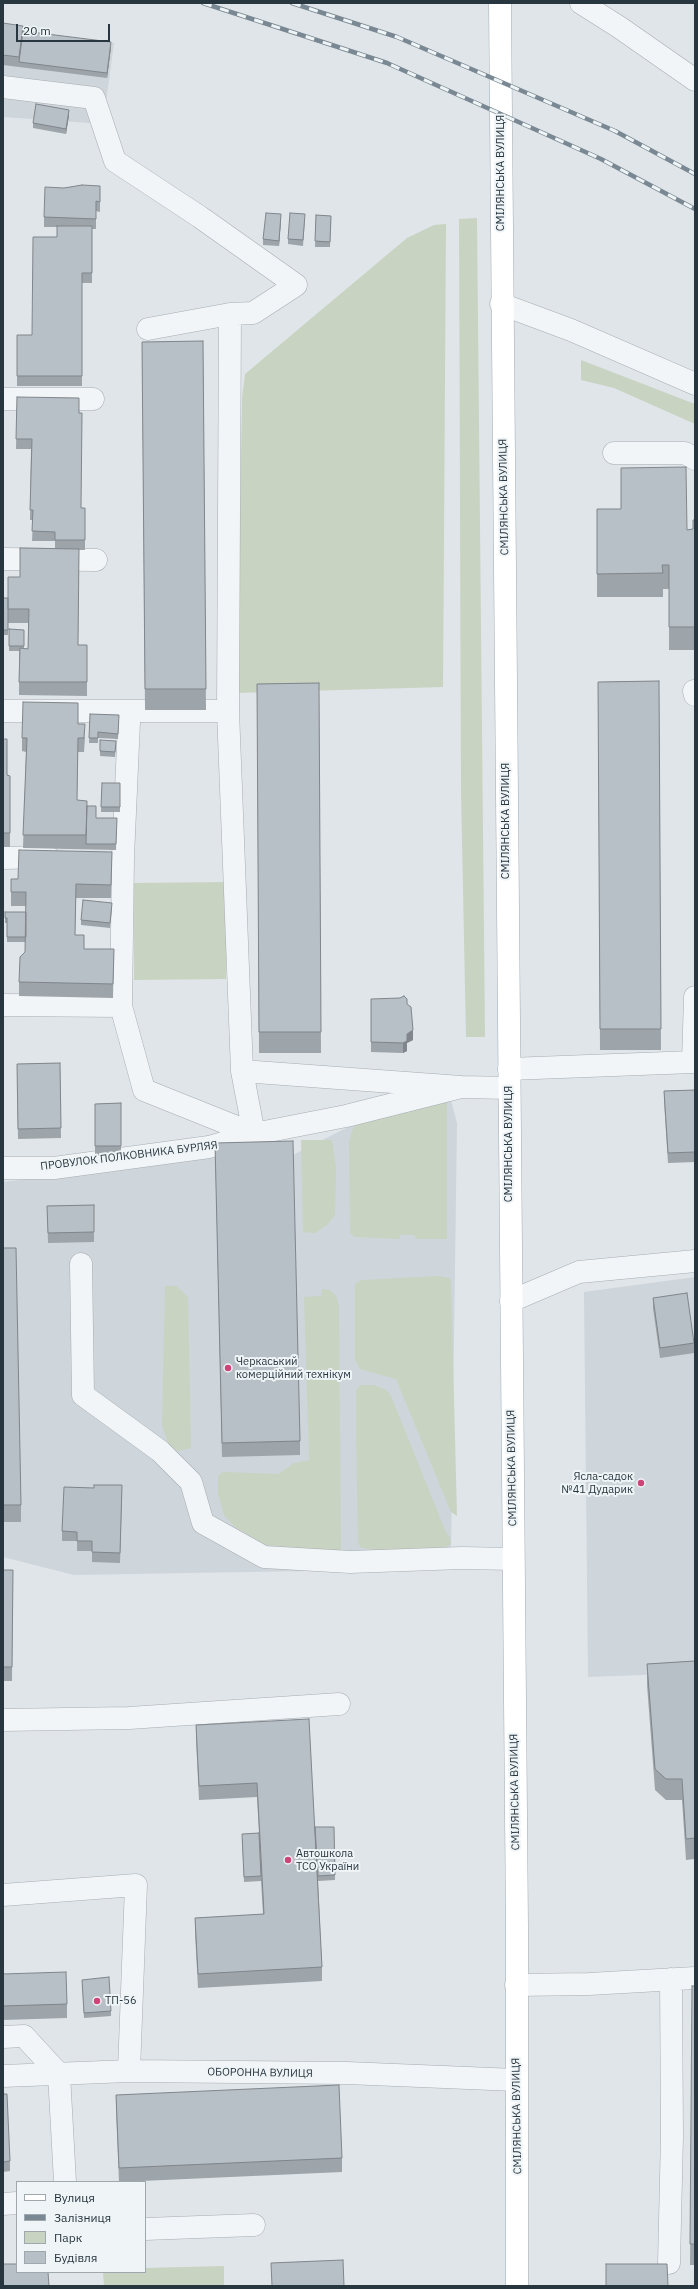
<!DOCTYPE html>
<meta charset="utf-8">
<style>
body{margin:0}
#map{position:relative;width:698px;height:2289px;overflow:hidden;background:#e0e5e9;font-family:"IBM Plex Sans",sans-serif}
canvas{display:block}
.frame{position:absolute;inset:0;border:4px solid #283640;pointer-events:none}
.legend{position:absolute;left:16px;top:2181px;width:130px;height:92px;box-sizing:border-box;background:#eff4f6;border:1px solid #9fa8ad;margin:0;padding:5px 7px;list-style:none;font-size:12px;color:#283640}
.legend li{display:flex;align-items:center;gap:8px;height:20px}
.legend b{width:20px;border:1px solid #9fa8ad}
.scale{position:absolute;left:16px;top:24px;width:94px;height:18px;box-sizing:border-box;border:2px solid #283640;border-top:0;padding-left:5px;font-size:12px;line-height:14px;white-space:nowrap;color:#283640;-webkit-text-stroke:3px #eff4f6;paint-order:stroke}
</style>
<div id="map">
<canvas width="698" height="2289"></canvas>
<div class="frame"></div>
<ul class="legend">
<li><b style="height:5px;background:#fff"></b>Вулиця</li>
<li><b style="height:5px;background:#798892"></b>Залізниця</li>
<li><b style="height:11px;background:#c9d3c1"></b>Парк</li>
<li><b style="height:11px;background:#b7c0c6"></b>Будівля</li>
</ul>
<div class="scale">20 m</div>
</div>
<script>
const g = document.querySelector('canvas').getContext('2d');
g.lineJoin = 'round';
function fillPath(path, color) {
  g.fillStyle = color;
  g.fill(path, 'evenodd');
}
function shape(rows) {
  const path = new Path2D();
  for (const r of rows) {
    path.moveTo(r[0], r[1]);
    for (let i = 2; i < r.length; i += 2) path.lineTo(r[i], r[i + 1]);
  }
  return path;
}
function trace(path, color, width, dash) {
  g.strokeStyle = color;
  g.lineWidth = width;
  g.lineCap = dash ? 'butt' : 'round';
  g.setLineDash(dash || []);
  g.stroke(path);
}
function drawText(font, color, halo, rows, align = 'center') {
  g.font = font + ' "IBM Plex Sans",sans-serif';
  g.lineWidth = 4;
  g.setLineDash([]);
  g.textBaseline = 'middle';
  g.strokeStyle = halo;
  g.fillStyle = color;
  for (const [text, x, y, turn = 0] of rows) {
    g.save();
    g.translate(x, y);
    g.rotate((+turn || 0) * Math.PI / 180);
    g.textAlign = isNaN(turn) ? turn : align;
    if (halo) g.strokeText(text, 0, 0);
    g.fillText(text, 0, 0);
    g.restore();
  }
}
fillPath(shape([
 [3,31,114,43,103,124,3,117],
 [450,1097,457,1123,451,1553,307,1571,74,1575,3,1557,3,1182,215,1156,293,1155,350,1126],
 [695,1277,695,1673,588,1677,584,1292]
]), '#ced5db');
fillPath(shape([
 [477,218,485,1037,466,1037,461,791,459,219],
 [446,224,443,687,237,693,242,398,245,374,407,238,434,225],
 [581,360,695,404,695,424,614,388,581,380],
 [226,882,226,979,134,980,134,883],
 [447,1101,447,1239,416,1239,415,1235,400,1235,400,1239,354,1237,350,1233,349,1142,353,1128,364,1117],
 [301,1140,332,1140,336,1168,335,1215,327,1225,315,1233,303,1232],
 [439,1276,449,1278,451,1282,457,1516,451,1512,396,1379,360,1369,355,1360,355,1284,362,1280],
 [165,1286,176,1286,188,1297,191,1448,178,1451,169,1445,162,1426],
 [322,1289,330,1290,336,1296,339,1305,341,1550,335,1552,266,1545,235,1527,224,1515,218,1493,218,1477,222,1472,279,1474,294,1463,309,1460,304,1297,321,1296],
 [361,1385,374,1385,386,1390,391,1396,445,1530,450,1538,451,1543,446,1548,381,1550,361,1548,358,1542,356,1436,356,1390],
 [224,2266,224,2286,104,2286,103,2272,145,2272,145,2268]
]), '#c9d3c1');
const minor = shape([
 [581,3,619,27,695,80],
 [3,87,94,98,115,161,200,217,296,285,253,313,230,314,148,329],
 [501,304,571,330,695,384],
 [3,399,93,399],
 [614,453,685,453,695,459],
 [3,559,96,560],
 [694,691,695,695],
 [3,711,228,711],
 [107,712,129,722,123,857,121,1006,144,1090,254,1134,346,1116,461,1087],
 [3,858,48,857],
 [3,1005,121,1006],
 [509,1069,693,1062,695,997],
 [242,1071,461,1087,509,1088],
 [3,1168,54,1168,209,1147,254,1134,242,1071,228,711,230,314],
 [81,1264,83,1395,160,1451,191,1482,203,1523,264,1557,350,1562,462,1558,513,1559],
 [511,1301,579,1272,695,1261],
 [3,1720,129,1718,339,1704],
 [3,1895,136,1885,129,2071],
 [516,1985,589,1984,695,1978],
 [3,2037,24,2036,59,2074,65,2182],
 [3,2076,129,2071,347,2073,516,2080],
 [3,2204,17,2203],
 [145,2229,254,2225],
 [669,2263,672,2136,671,1979]
]);
const major = shape([
 [500,3,517,1926,517,2286]
]);
trace(minor, '#a5adb3', 23);
trace(major, '#9facb5', 23);
trace(minor, '#f2f5f7', 22);
trace(major, '#fff', 22);
const rail = shape([
 [203,3,387,63,601,159,695,209],
 [292,3,397,37,615,131,695,174]
]);
trace(rail, '#798892', 4.5);
trace(rail, '#eff4f6', 3, [9]);
fillPath(shape([
 [3,23,23,31,111,47,107,78,3,65],
 [69,115,66,134,33,128,33,123],
 [100,196,100,212,96,211,96,229,92,229,92,283,82,283,82,386,17,386,17,335,32,335,57,237,57,227,44,227,44,217],
 [316,215,331,216,330,247,315,247],
 [281,219,279,246,263,245,263,239],
 [305,219,303,246,288,244,288,239],
 [203,341,206,710,145,710,142,342],
 [17,397,79,413,81,508,85,518,85,550,79,550,78,645,87,645,87,696,19,695,19,651,9,651,9,629,24,630,24,648,28,649,28,623,8,623,8,621,8,635,3,635,3,598,8,598,20,577,55,549,55,541,32,541,33,520,30,520,31,449,16,449],
 [597,509,687,530,693,529,695,520,695,650,669,650,669,589,663,589,663,597,597,597],
 [659,681,661,1050,600,1050,598,682],
 [319,683,321,1053,259,1053,257,684],
 [90,714,119,721,118,739,98,738,98,743,89,743],
 [85,737,84,752,78,752,77,800,87,806,96,818,117,818,116,850,23,848,26,752,22,751,22,738],
 [3,739,7,775,10,776,10,847,3,847],
 [100,740,116,746,115,757,100,756],
 [102,783,120,783,120,812,101,812],
 [112,852,111,898,76,898,75,935,84,949,114,949,113,998,19,996,19,982,25,952,25,942,7,942,7,923,5,923,5,912,26,912,26,906,11,906,11,879,18,879],
 [112,908,110,928,81,925,81,920],
 [371,999,407,1004,413,1040,407,1043,407,1051,403,1053,371,1052],
 [60,1063,61,1138,18,1139,17,1064],
 [695,1090,695,1162,668,1163,664,1101,664,1091],
 [121,1103,121,1156,95,1156,95,1104],
 [215,1143,300,1441,300,1455,222,1457],
 [94,1205,94,1242,48,1243,47,1206],
 [3,1248,21,1505,21,1522,3,1522],
 [653,1298,694,1343,694,1353,660,1358,653,1308],
 [94,1488,122,1495,120,1563,92,1562,92,1551,77,1551,77,1541,62,1541,62,1531],
 [3,1570,13,1570,12,1681,3,1681],
 [695,1661,695,1859,686,1860,682,1800,666,1800,655,1790,647,1685,647,1664],
 [196,1725,315,1827,334,1827,335,1880,318,1881,322,1967,322,1981,198,1988,195,1932,195,1918,263,1914,261,1881,244,1882,242,1839,259,1833,257,1797,199,1800,196,1739],
 [3,1974,67,2004,67,2018,3,2020],
 [82,1980,111,2011,111,2016,84,2018],
 [692,1986,695,1986,695,2265,690,2265],
 [3,2094,10,2161,10,2171,3,2172],
 [116,2095,342,2158,342,2172,119,2182,116,2109]
]), '#9da5aa');
fillPath(shape([
 [111,42,111,47,107,78,107,73],
 [69,110,69,115,66,134,66,129],
 [281,214,281,219,279,246,279,241],
 [413,1030,413,1040,407,1043,407,1051,403,1053,403,1043,407,1034]
]), '#80868b');
const building = shape([
 [3,23,23,26,19,57,3,55,3,23],
 [23,31,111,42,107,73,19,62,23,31],
 [36,104,69,110,66,129,33,123,36,104],
 [82,185,100,186,100,202,96,201,96,219,44,217,45,187,64,188,82,185],
 [266,213,281,214,279,241,263,239,266,213],
 [290,213,305,214,303,240,288,239,290,213],
 [316,215,331,216,330,242,315,241,316,215],
 [57,226,92,226,92,273,82,273,82,376,17,376,17,335,32,335,33,237,57,237,57,226],
 [203,341,206,689,145,689,142,342,203,341],
 [17,397,79,398,79,413,82,413,81,508,85,508,85,540,55,540,55,532,32,531,33,510,30,510,32,439,16,439,17,397],
 [686,467,687,530,693,529,693,520,695,520,695,627,669,627,669,565,662,565,663,573,597,574,597,509,621,509,621,468,686,467],
 [20,548,79,549,78,645,87,645,87,682,19,682,20,648,28,649,29,609,8,609,8,577,20,577,20,548],
 [3,598,8,598,8,630,3,630,3,598],
 [9,629,24,630,24,646,9,646,9,629],
 [659,681,661,1029,600,1029,598,682,659,681],
 [319,683,321,1032,259,1032,257,684,319,683],
 [23,702,78,703,78,724,85,724,84,738,78,738,77,800,87,801,86,835,23,835,27,738,22,738,23,702],
 [90,714,119,715,118,734,98,732,98,738,89,738,90,714],
 [3,739,7,739,7,775,10,776,10,833,3,833,3,739],
 [100,740,116,741,115,752,100,751,100,740],
 [102,783,120,783,120,807,101,807,102,783],
 [87,806,96,806,96,818,117,818,116,844,86,844,87,806],
 [19,850,112,852,111,885,76,884,75,935,84,935,84,949,114,949,113,984,19,982,20,957,25,952,26,892,11,892,11,879,18,879,19,850],
 [83,900,112,903,110,923,81,920,83,900],
 [5,912,26,912,26,937,7,937,7,918,5,918,5,912],
 [404,996,407,999,407,1004,411,1007,413,1030,407,1034,407,1041,403,1043,371,1042,371,999,400,998,404,996],
 [60,1063,61,1128,18,1129,17,1064,60,1063],
 [695,1090,695,1152,668,1153,664,1091,695,1090],
 [121,1103,121,1146,95,1146,95,1104,121,1103],
 [293,1141,300,1441,222,1443,215,1143,293,1141],
 [94,1205,94,1232,48,1233,47,1206,94,1205],
 [3,1248,16,1248,21,1505,3,1505,3,1248],
 [687,1293,694,1343,660,1348,653,1298,687,1293],
 [94,1485,122,1485,120,1553,92,1552,92,1541,77,1541,77,1532,62,1531,64,1487,94,1488,94,1485],
 [3,1570,13,1570,12,1667,3,1667,3,1570],
 [695,1661,695,1838,686,1839,682,1779,666,1779,655,1769,647,1664,695,1661],
 [309,1719,322,1967,198,1974,195,1918,264,1914,257,1783,199,1786,196,1725,309,1719],
 [315,1827,334,1827,335,1875,318,1876,315,1827],
 [259,1833,261,1876,244,1877,242,1834,259,1833],
 [66,1972,67,2004,3,2006,3,1974,66,1972],
 [109,1977,111,2011,84,2013,82,1980,109,1977],
 [692,1986,695,1986,695,2244,690,2244,692,1986],
 [339,2085,342,2158,119,2168,116,2095,339,2085],
 [3,2094,7,2094,10,2161,3,2162,3,2094],
 [343,2260,344,2286,272,2286,271,2263,343,2260],
 [3,2264,17,2264,17,2272,48,2272,49,2286,3,2286,3,2264],
 [606,2264,667,2264,668,2286,606,2286,606,2264]
]);
fillPath(building, '#b7c0c6');
trace(building, '#80868b', 1);
for (const [x, y, r, color] of [
 [228,1368,4,"#cf4478"],
 [641,1483,4,"#cf4478"],
 [288,1860,4,"#cf4478"],
 [97,2001,4,"#cf4478"]
]) {
  const dot = new Path2D();
  dot.arc(x, y, r, 0, 2 * Math.PI);
  g.fillStyle = color;
  g.fill(dot);
  trace(dot, '#eff4f6', 1.5);
}
drawText('11px', '#283640', '#eff4f6', [
 ["СМІЛЯНСЬКА ВУЛИЦЯ",501,173,-90],
 ["СМІЛЯНСЬКА ВУЛИЦЯ",504,497,-91],
 ["СМІЛЯНСЬКА ВУЛИЦЯ",506,821,-90],
 ["СМІЛЯНСЬКА ВУЛИЦЯ",509,1144,-90],
 ["ПРОВУЛОК ПОЛКОВНИКА БУРЛЯЯ",129,1156,-7],
 ["СМІЛЯНСЬКА ВУЛИЦЯ",512,1468,-91],
 ["СМІЛЯНСЬКА ВУЛИЦЯ",515,1792,-91],
 ["ОБОРОННА ВУЛИЦЯ",260,2073,1],
 ["СМІЛЯНСЬКА ВУЛИЦЯ",517,2116,-91]
]);
drawText('11px', '#283640', '#eff4f6', [
 ["Черкаський",236,1362],
 ["комерційний технікум",236,1375],
 ["Ясла-садок",633,1477,"right"],
 ["№41 Дударик",633,1490,"right"],
 ["Автошкола",296,1854],
 ["ТСО України",296,1867],
 ["ТП-56",105,2001]
], 'left');
</script>
